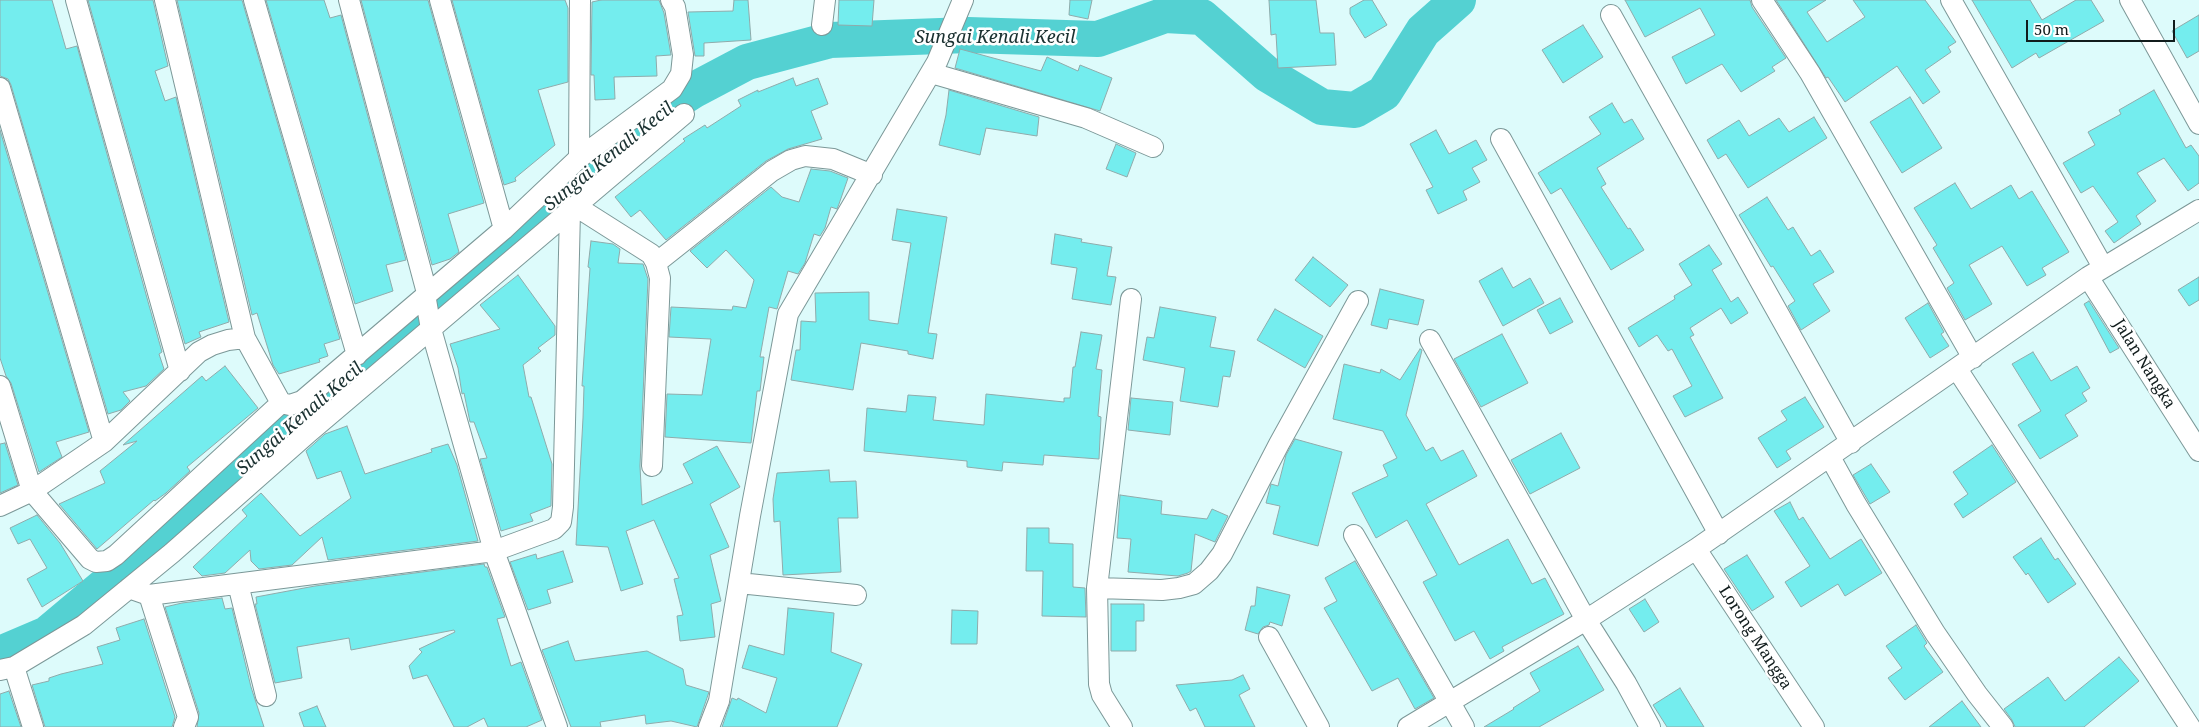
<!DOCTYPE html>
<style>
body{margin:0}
#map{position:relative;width:2199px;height:727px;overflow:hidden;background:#ddfbfb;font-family:"Noto Serif",serif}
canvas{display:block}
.scale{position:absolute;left:2026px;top:20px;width:149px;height:22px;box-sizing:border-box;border:2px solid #111c1c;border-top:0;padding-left:6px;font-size:15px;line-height:18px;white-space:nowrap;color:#111c1c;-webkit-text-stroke:4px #fff;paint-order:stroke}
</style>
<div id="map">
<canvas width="2199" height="727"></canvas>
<div class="scale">50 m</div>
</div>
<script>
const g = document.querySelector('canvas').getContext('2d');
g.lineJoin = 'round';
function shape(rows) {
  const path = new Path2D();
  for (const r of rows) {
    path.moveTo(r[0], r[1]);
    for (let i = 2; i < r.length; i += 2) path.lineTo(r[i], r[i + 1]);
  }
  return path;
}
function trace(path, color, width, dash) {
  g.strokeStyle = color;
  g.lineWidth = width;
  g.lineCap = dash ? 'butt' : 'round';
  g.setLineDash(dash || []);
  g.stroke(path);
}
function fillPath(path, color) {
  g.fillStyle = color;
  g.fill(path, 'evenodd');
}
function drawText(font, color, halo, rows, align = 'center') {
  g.font = font + ' "Noto Serif",serif';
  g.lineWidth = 5;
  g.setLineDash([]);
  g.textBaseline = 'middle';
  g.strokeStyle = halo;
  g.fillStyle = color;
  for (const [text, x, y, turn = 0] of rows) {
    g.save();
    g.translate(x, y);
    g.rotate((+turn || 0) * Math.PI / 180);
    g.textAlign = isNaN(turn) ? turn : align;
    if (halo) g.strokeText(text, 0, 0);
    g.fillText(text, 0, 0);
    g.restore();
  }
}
trace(shape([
 [0,654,47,634,321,404,396,333,656,114,694,90,747,62,830,40,968,35,1098,39,1165,15,1202,17,1267,74,1322,107,1355,110,1384,93,1423,31,1458,0]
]), '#54d1d2', 36);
const building = shape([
 [0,0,52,0,66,49,77,46,162,352,159,354,164,369,146,386,123,392,130,401,121,410,108,414,11,85,8,79,0,76,0,0],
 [88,0,153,0,168,66,155,71,165,101,176,97,229,322,199,332,201,337,185,344,88,0],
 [177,0,242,0,340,339,324,344,328,356,319,359,320,362,279,374,273,365,257,313,252,315,177,0],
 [266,0,324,0,330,18,341,15,406,260,386,265,393,291,355,304,266,0],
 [361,0,428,0,484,203,448,214,459,252,450,259,432,265,361,0],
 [452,0,565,0,568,8,568,82,538,90,555,145,515,178,516,181,504,185,452,0],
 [601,0,659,0,664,13,671,55,656,56,657,76,614,77,615,99,595,100,594,75,591,75,592,2,601,0],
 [734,0,748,0,751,40,704,43,704,56,695,56,688,12,733,11,734,0],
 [839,0,874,0,872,26,838,25,839,0],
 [1070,0,1092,0,1088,19,1069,15,1070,0],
 [1269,0,1316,0,1320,33,1334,33,1336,65,1278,68,1276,34,1271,35,1269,0],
 [1364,0,1372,0,1387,25,1365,38,1350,14,1350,8,1364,0],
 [1625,0,1750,0,1752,7,1786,58,1772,67,1775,71,1741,92,1722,64,1686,84,1672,57,1715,35,1700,8,1645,37,1625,0],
 [1776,0,1826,0,1807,12,1827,42,1865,17,1853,0,1925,0,1956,42,1948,47,1951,52,1925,70,1940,92,1923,104,1897,66,1845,102,1828,77,1826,78,1776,0],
 [1972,0,2030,0,2042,20,2076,0,2091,0,2104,21,2039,58,2036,53,2012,68,1972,0],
 [2199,15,2199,51,2187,58,2172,31,2199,15],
 [1583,25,1603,57,1563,83,1542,50,1583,25],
 [960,49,1041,71,1047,57,1078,71,1080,65,1112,78,1100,111,955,68,960,49],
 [793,78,796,86,818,78,828,104,811,111,822,139,788,149,766,161,666,240,640,210,631,217,615,197,685,141,683,139,705,125,707,128,741,106,738,100,758,90,758,92,793,78],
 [949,90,1039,117,1037,136,986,128,980,155,939,145,946,115,949,90],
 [2154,90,2186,148,2191,145,2199,156,2199,183,2188,191,2164,158,2137,173,2156,201,2136,216,2141,224,2114,243,2105,231,2118,222,2093,186,2081,193,2063,163,2095,145,2088,132,2121,114,2119,110,2154,90],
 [1910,97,1942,148,1902,173,1870,122,1910,97],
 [1612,103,1624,123,1632,119,1644,139,1597,168,1606,184,1601,187,1628,229,1630,228,1644,250,1611,270,1561,188,1551,194,1538,173,1601,134,1589,117,1612,103],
 [1814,117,1827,138,1748,188,1726,154,1718,159,1707,140,1739,120,1749,136,1779,118,1789,132,1814,117],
 [0,130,89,432,56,442,62,457,39,472,11,383,6,376,0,358,0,130],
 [1436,130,1449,154,1476,140,1487,160,1472,168,1480,182,1463,191,1467,200,1438,214,1426,190,1433,187,1410,144,1436,130],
 [1116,144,1136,153,1127,177,1106,169,1116,144],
 [811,169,830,171,848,178,839,204,837,209,831,207,825,228,820,236,814,234,805,263,798,274,788,271,777,309,769,307,760,357,764,357,760,391,757,391,751,443,665,437,667,394,702,395,711,339,669,337,671,307,732,310,733,306,746,308,754,280,726,250,707,268,690,251,771,187,782,197,799,202,811,169],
 [1955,183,1971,209,2011,185,2019,199,2032,191,2069,252,2042,268,2046,275,2027,286,2002,246,1969,265,1992,304,1965,320,1947,288,1954,283,1933,248,1937,245,1914,208,1955,183],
 [1767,197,1788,230,1793,227,1811,256,1820,250,1834,272,1813,284,1830,311,1801,330,1788,306,1795,301,1773,266,1771,267,1739,215,1767,197],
 [897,209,947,217,928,333,937,334,933,359,908,354,908,351,861,343,853,390,791,380,796,350,800,350,801,321,816,322,815,293,869,292,869,320,898,324,911,243,892,240,897,209],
 [1055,234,1082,239,1081,242,1112,247,1107,276,1116,277,1111,305,1072,299,1077,268,1051,264,1055,234],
 [591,241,613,244,620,249,618,263,643,264,648,279,640,466,642,505,693,483,683,464,717,446,740,487,710,504,729,547,710,555,721,601,711,604,715,637,680,641,677,616,683,615,674,579,679,578,654,520,626,531,643,584,621,591,608,547,576,545,583,418,584,386,582,386,590,268,588,267,591,241],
 [1709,245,1722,264,1712,270,1731,302,1738,297,1748,313,1731,324,1721,308,1690,328,1694,335,1690,337,1723,398,1685,417,1673,396,1692,386,1672,349,1668,351,1657,335,1639,347,1628,328,1675,299,1674,296,1692,285,1679,264,1709,245],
 [1313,257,1348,285,1330,307,1295,280,1313,257],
 [1502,268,1513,288,1530,278,1544,303,1503,326,1479,281,1502,268],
 [518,275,555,326,555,335,538,348,541,351,523,365,529,397,531,397,552,464,551,506,530,514,533,521,501,531,480,459,487,458,474,422,470,422,464,393,462,394,458,368,450,344,500,329,480,305,518,275],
 [2199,277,2199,300,2189,306,2178,290,2199,277],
 [1380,289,1424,300,1418,325,1389,319,1387,329,1371,325,1380,289],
 [1560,298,1573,322,1550,334,1537,310,1560,298],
 [2089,301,2119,348,2110,353,2084,304,2089,301],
 [1928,303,1944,332,1941,334,1949,346,1930,358,1905,318,1928,303],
 [1160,307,1216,317,1210,347,1235,351,1230,377,1223,376,1218,407,1180,401,1185,368,1143,360,1147,337,1154,338,1160,307],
 [1275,309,1323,336,1305,368,1257,340,1275,309],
 [1081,332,1102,335,1096,369,1102,370,1098,416,1101,417,1099,459,1044,455,1043,465,1003,462,1002,471,967,467,967,461,864,451,867,408,906,412,908,395,936,397,933,420,984,425,986,394,1064,402,1064,398,1070,398,1073,367,1075,367,1081,332],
 [1502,334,1528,383,1481,407,1454,359,1502,334],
 [1420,349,1422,350,1406,415,1426,451,1433,447,1441,461,1463,450,1477,476,1426,504,1459,565,1508,539,1532,584,1545,578,1564,614,1502,647,1504,651,1490,659,1474,631,1455,641,1423,582,1437,575,1407,520,1376,538,1352,493,1388,476,1383,465,1397,458,1383,431,1333,419,1344,364,1380,373,1381,369,1400,380,1420,349],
 [2033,352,2051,381,2077,366,2090,388,2082,393,2087,401,2065,415,2078,436,2040,459,2018,425,2041,411,2012,364,2033,352],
 [225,366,258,408,187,467,190,471,166,493,155,501,154,500,97,549,59,504,105,483,100,471,137,441,123,445,202,376,206,381,225,366],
 [1805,397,1824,427,1786,451,1791,459,1777,468,1758,438,1787,420,1781,411,1805,397],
 [1131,398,1173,402,1170,435,1128,430,1131,398],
 [347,426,365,474,432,452,431,449,448,444,457,465,478,541,328,560,322,537,292,565,259,569,251,561,250,550,225,573,202,576,193,567,247,516,242,510,261,493,300,536,351,498,341,471,317,479,306,451,325,434,347,426],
 [1561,433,1580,468,1530,494,1511,460,1561,433],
 [1295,439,1342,452,1318,546,1273,534,1280,506,1266,503,1271,484,1278,486,1286,455,1295,439],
 [5,443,18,485,0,493,0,444,5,443],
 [1992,445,2016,482,1963,518,1954,504,1968,494,1953,472,1992,445],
 [1871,464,1890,492,1870,504,1853,475,1871,464],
 [829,470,830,482,856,481,858,518,838,518,841,572,783,575,780,521,774,522,773,499,777,473,829,470],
 [1120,495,1162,501,1161,514,1207,519,1212,509,1228,516,1215,542,1195,534,1191,571,1188,573,1178,576,1128,572,1131,539,1117,538,1120,495],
 [1790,502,1799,520,1803,517,1830,559,1861,539,1882,573,1845,596,1838,584,1801,607,1785,582,1810,566,1774,511,1790,502],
 [37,515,60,543,83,581,42,607,27,579,47,568,30,539,18,544,10,528,37,515],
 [1027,528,1049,528,1049,543,1073,544,1073,587,1085,588,1086,617,1042,616,1043,571,1026,571,1027,528],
 [2041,538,2055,560,2058,558,2076,584,2048,603,2028,573,2026,575,2013,557,2041,538],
 [563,551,573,582,547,590,551,603,528,610,510,562,536,554,537,559,563,551],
 [1747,555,1774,597,1752,611,1724,569,1747,555],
 [1355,561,1434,698,1415,709,1398,678,1372,691,1324,608,1337,601,1325,578,1355,561],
 [484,564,485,567,487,567,505,617,497,619,511,666,521,662,542,720,526,727,488,727,484,718,467,727,454,727,427,675,413,679,409,666,422,652,419,649,455,632,454,630,351,650,349,638,297,647,302,678,275,683,255,604,257,604,256,597,315,586,484,564],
 [1257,587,1290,595,1282,626,1270,622,1269,625,1263,627,1258,634,1245,630,1251,606,1255,606,1257,587],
 [222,598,225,609,232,608,251,687,264,727,197,727,199,713,165,607,182,603,222,598],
 [1645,599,1659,622,1644,632,1629,609,1645,599],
 [1111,604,1144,604,1144,621,1136,621,1136,651,1111,651,1111,604],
 [788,608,834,613,831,652,862,664,837,727,722,727,732,698,737,700,738,698,766,713,777,678,742,668,749,645,784,655,788,608],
 [952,610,978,611,977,644,951,644,952,610],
 [144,619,175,717,172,727,45,727,32,685,49,681,49,678,61,674,103,664,97,647,120,640,116,628,144,619],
 [1916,625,1927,643,1924,646,1943,672,1905,700,1888,678,1902,668,1886,646,1916,625],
 [568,641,575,661,647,651,683,669,686,685,709,692,697,727,671,721,646,724,645,715,600,722,601,727,571,727,542,650,568,641],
 [1578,646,1604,690,1539,727,1484,727,1514,709,1513,708,1540,691,1530,673,1578,646],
 [2119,657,2139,681,2084,727,2015,727,2012,720,2004,709,2048,677,2065,701,2119,657],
 [1243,675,1250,689,1239,695,1255,727,1205,727,1196,708,1190,711,1176,685,1232,680,1243,675],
 [1680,688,1704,727,1667,727,1653,705,1680,688],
 [9,691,21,727,0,727,0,694,9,691],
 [1962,701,1981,727,1929,727,1962,701],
 [317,706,326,727,304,727,299,713,317,706]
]);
fillPath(building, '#74edee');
trace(building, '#8fabab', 1);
const minor = shape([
 [76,0,180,371],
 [165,0,245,338],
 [254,0,357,355],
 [349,0,427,293,426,300,431,329,494,551,557,727],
 [440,0,504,229],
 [1762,0,1810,73,1973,358],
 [1951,0,2103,267],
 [2130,0,2199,124],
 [1611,15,1851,443],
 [822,25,825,0],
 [931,73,1086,118,1153,147],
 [0,88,104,442],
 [1501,139,1719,534],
 [579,158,580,0],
 [577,207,651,254,656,263,660,278,652,466],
 [656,263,772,171,791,160,805,156,833,159,872,175],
 [2088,277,2199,451],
 [1430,340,1586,620,1626,683,1650,727],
 [1957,369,2190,727],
 [0,386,32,491,90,559,96,562,107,561,116,555,281,403],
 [1830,457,1856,504,1935,633,1977,694,2003,727],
 [0,506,32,491,104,442,199,352,212,345,228,340,245,338,281,403,290,405,302,401,504,229,579,158,672,89,681,74,683,55,675,7,671,0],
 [1354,535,1464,727],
 [1696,549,1814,727],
 [739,583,856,595],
 [238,584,266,696],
 [129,588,149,595,494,551,554,529,561,522,563,507,570,211],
 [1097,588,1162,590,1179,588,1194,584,1209,571,1222,554,1279,444,1358,301],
 [149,595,188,717,184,727],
 [1269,637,1319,727],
 [14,667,33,727],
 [0,670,14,667,84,625,172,553,308,433,684,114],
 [709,727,719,701,750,516,788,314,937,62,963,0],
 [1122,727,1102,695,1099,684,1097,588,1131,299],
 [1408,727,1586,620,1696,549,2088,277,2199,210]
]);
trace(minor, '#7c9898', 22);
trace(minor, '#fff', 20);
drawText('16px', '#111c1c', '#fff', [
 ["Jalan Nangka",2144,364,58],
 ["Lorong Mangga",1755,638,57]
]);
drawText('italic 18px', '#1a3030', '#fff', [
 ["Sungai Kenali Kecil",995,38],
 ["Sungai Kenali Kecil",609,157,-39],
 ["Sungai Kenali Kecil",300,419,-41]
]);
</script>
